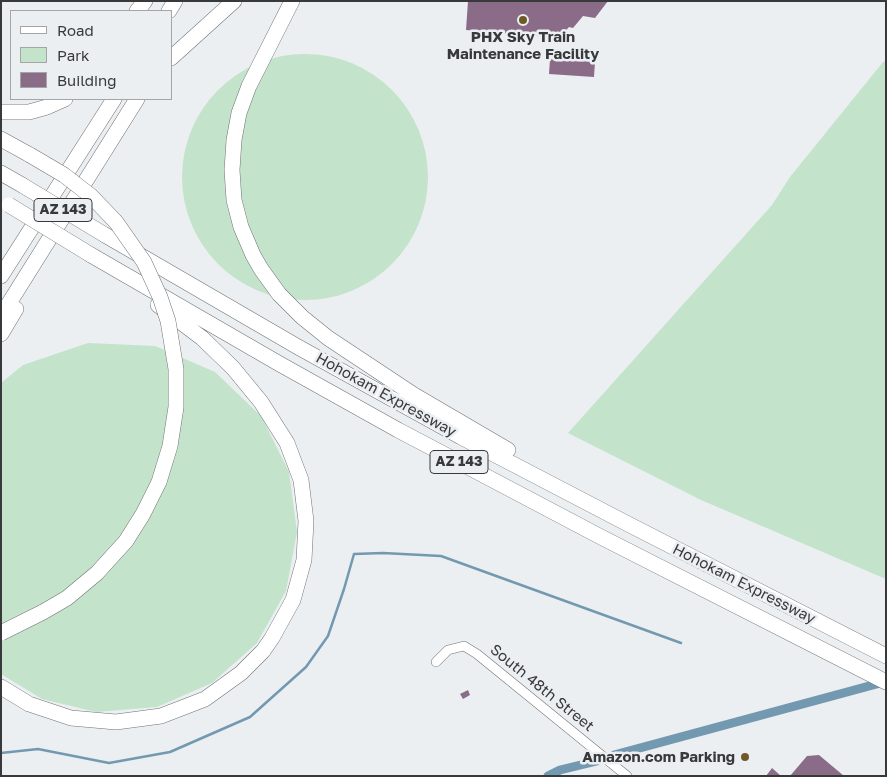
<!DOCTYPE html>
<style>
body{margin:0}
#map{position:relative;width:887px;height:777px;overflow:hidden;background:#ebeff2;font-family:"Golos Text",sans-serif}
canvas{display:block}
.frame{position:absolute;inset:0;border:2px solid #38393a;pointer-events:none}
.legend{position:absolute;left:10px;top:10px;width:162px;height:90px;box-sizing:border-box;background:#ebeff2;border:1px solid #a3a6a8;margin:0;padding:6px 9px;list-style:none;font-size:15px;color:#38393a}
.legend li{display:flex;align-items:center;gap:10px;height:25px}
.legend b{width:25px;border:1px solid #a3a6a8}
</style>
<div id="map">
<canvas width="887" height="777"></canvas>
<div class="frame"></div>
<ul class="legend">
<li><b style="height:6px;background:#fff"></b>Road</li>
<li><b style="height:14px;background:#c4e3cb"></b>Park</li>
<li><b style="height:14px;background:#8a6c88"></b>Building</li>
</ul>
</div>
<script>
const g = document.querySelector('canvas').getContext('2d');
g.lineJoin = 'round';
function fillPath(path, color) {
  g.fillStyle = color;
  g.fill(path, 'evenodd');
}
function shape(rows) {
  const path = new Path2D();
  for (const r of rows) {
    if (r.length === 3) {
      path.moveTo(r[0] + r[2], r[1]);
      path.arc(r[0], r[1], r[2], 0, 2 * Math.PI);
      continue;
    }
    path.moveTo(r[0], r[1]);
    for (let i = 2; i < r.length; i += 2) path.lineTo(r[i], r[i + 1]);
  }
  return path;
}
function trace(path, color, width, dash) {
  g.strokeStyle = color;
  g.lineWidth = width;
  g.lineCap = dash ? 'butt' : 'round';
  g.setLineDash(dash || []);
  g.stroke(path);
}
function drawText(font, color, halo, rows, align = 'center') {
  g.font = font + ' "Golos Text",sans-serif';
  g.lineWidth = 5;
  g.setLineDash([]);
  g.textBaseline = 'middle';
  g.strokeStyle = halo;
  g.fillStyle = color;
  for (const [text, x, y, turn = 0] of rows) {
    g.save();
    g.translate(x, y);
    g.rotate((+turn || 0) * Math.PI / 180);
    g.textAlign = isNaN(turn) ? turn : align;
    if (halo) g.strokeText(text, 0, 0);
    g.fillText(text, 0, 0);
    g.restore();
  }
}
fillPath(shape([
 [305,177,123],
 [886,61,886,579,701,500,568,433,772,205,790,177,883,62],
 [88,343,155,346,215,372,261,416,289,472,297,532,286,591,257,643,212,683,157,707,96,712,42,699,1,674,1,383,23,365]
]), '#c4e3cb');
trace(shape([
 [1,753,38,749,109,763,170,752,250,717,306,667,328,636,344,589,354,554,383,553,441,556,681,643]
]), '#7399b1', 2.5);
trace(shape([
 [614,755,884,682],
 [548,776,560,770,597,761]
]), '#7399b1', 9);
fillPath(shape([
 [468,1,608,1,595,18,583,16,573,28,569,27,559,38,466,30],
 [550,59,595,62,594,77,549,74],
 [468,690,470,695,463,699,460,694],
 [819,755,844,776,790,776,807,756],
 [772,768,781,776,766,776]
]), '#8a6c88');
const minor = shape([
 [436,662,448,650,464,646,477,654,627,776]
]);
const motorway = shape([
 [292,1,249,86,239,113,234,140,232,170,234,200,241,227,253,255,261,269,279,294,302,317,328,338,414,395,508,450],
 [137,11,145,1],
 [169,11,175,1],
 [171,58,234,1],
 [1,112,29,112,47,107,65,99],
 [1,139,30,155],
 [1,173,22,185],
 [105,235,298,347,461,437,628,524,886,656],
 [91,255,278,363,398,430,601,537,886,682],
 [1,276,114,99],
 [1,316,137,99],
 [1,334,16,309],
 [1,687,29,704,71,718,116,722,161,716,205,699,241,673,263,651,272,638,293,600,304,560,306,521,301,480,287,443,261,402,233,368,202,338,158,305]
]);
trace(minor, '#6f7274', 10);
trace(motorway, '#6f7274', 16);
trace(minor, '#fff', 9);
trace(motorway, '#fff', 15);
const motorwayBridge = shape([
 [22,185,105,235],
 [9,205,91,255],
 [1,633,43,612,67,598,97,573,126,541,143,514,159,482,170,446,176,407,176,369,168,321,160,297,144,262,116,222,91,196,64,175,30,155]
]);
trace(motorwayBridge, '#6f7274', 16, []);
trace(motorwayBridge, '#fff', 15);
for (const [x, y, r, color] of [
 [523,20,5,"#6f5929"],
 [745,757,5,"#6f5929"]
]) {
  const dot = new Path2D();
  dot.arc(x, y, r, 0, 2 * Math.PI);
  g.fillStyle = color;
  g.fill(dot);
  trace(dot, '#ebeff2', 2);
}
for (const [x, y, w] of [
 [63,210,58],
 [459,462,58]
]) {
  const box = new Path2D();
  box.roundRect(x - w / 2, y - 11.5, w, 23, 4);
  g.fillStyle = '#ebeff2';
  g.fill(box);
  trace(box, '#38393a', 1);
}
drawText('bold 14px', '#38393a', null, [
 ["AZ 143",63,210],
 ["AZ 143",459,462]
]);
drawText('bold 15px', '#38393a', '#ebeff2', [
 ["PHX Sky Train",523,37],
 ["Maintenance Facility",523,54],
 ["Amazon.com Parking",735,757,"right"]
]);
drawText('15px', '#38393a', '#ebeff2', [
 ["Hohokam Expressway",386,395,29],
 ["Hohokam Expressway",744,584,27],
 ["South 48th Street",542,688,39]
]);
</script>
